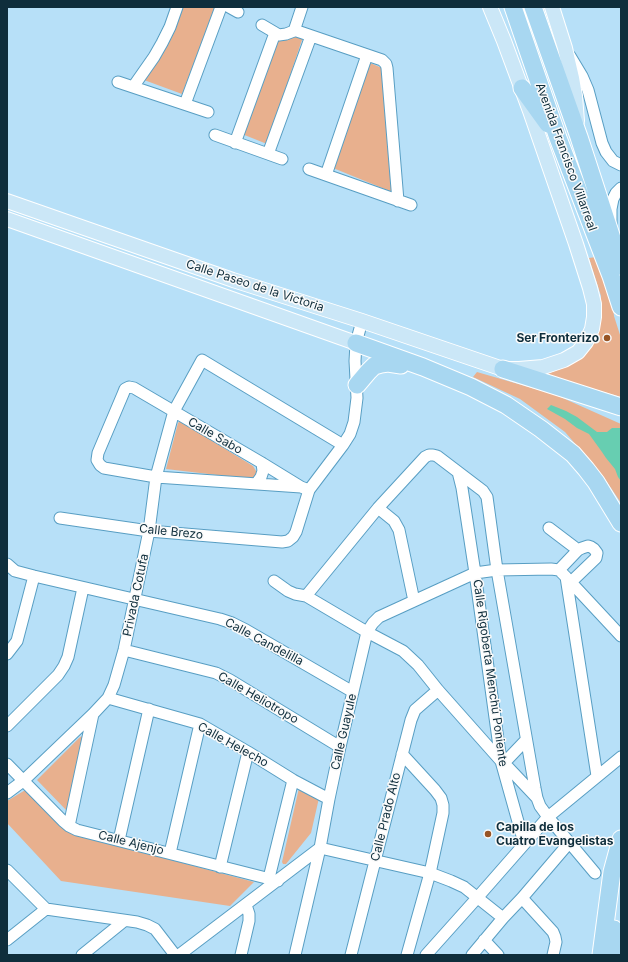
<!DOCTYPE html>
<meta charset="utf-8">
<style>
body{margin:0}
#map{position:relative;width:628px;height:962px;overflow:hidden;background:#b7e0f8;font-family:Inter,sans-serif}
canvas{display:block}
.frame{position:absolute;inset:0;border:8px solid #0f2e3c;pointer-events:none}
</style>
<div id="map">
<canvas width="628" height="962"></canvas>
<div class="frame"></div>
</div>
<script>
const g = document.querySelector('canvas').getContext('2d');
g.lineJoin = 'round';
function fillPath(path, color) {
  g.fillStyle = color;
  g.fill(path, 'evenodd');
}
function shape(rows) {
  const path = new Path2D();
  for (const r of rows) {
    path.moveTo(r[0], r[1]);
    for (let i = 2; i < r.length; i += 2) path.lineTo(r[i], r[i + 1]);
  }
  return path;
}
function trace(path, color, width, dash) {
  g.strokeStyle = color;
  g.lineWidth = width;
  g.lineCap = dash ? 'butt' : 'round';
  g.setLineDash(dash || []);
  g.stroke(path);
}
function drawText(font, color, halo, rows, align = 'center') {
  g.font = font + ' Inter,sans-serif';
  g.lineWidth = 3;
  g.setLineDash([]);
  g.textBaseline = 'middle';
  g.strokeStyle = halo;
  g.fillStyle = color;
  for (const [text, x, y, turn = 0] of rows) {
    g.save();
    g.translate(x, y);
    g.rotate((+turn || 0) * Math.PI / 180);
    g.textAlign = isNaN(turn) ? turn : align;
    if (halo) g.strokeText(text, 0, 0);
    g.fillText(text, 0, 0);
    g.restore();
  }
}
fillPath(shape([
 [182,7,215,7,182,94,144,80],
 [277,37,303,37,267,144,242,134],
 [368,62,382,68,392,192,333,168],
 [596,257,612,300,614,316,621,338,621,397,545,375,574,363,586,353,597,337,601,315,601,296,589,258],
 [477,372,556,395,621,424,621,503,603,476,565,432,520,399,473,377],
 [180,421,253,466,256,471,256,476,251,479,166,469,178,423],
 [82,736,84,737,67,811,37,780,79,738],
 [299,788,319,798,311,833,286,864,283,864,282,862],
 [27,789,74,834,254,882,230,906,61,881,7,823,7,801]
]), '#e8b08e');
fillPath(shape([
 [551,405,566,411,577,417,597,432,607,432,612,428,621,428,621,481,618,477,615,469,606,458,602,452,589,434,577,428,565,419,547,409]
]), '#67ceb1');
const minor = shape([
 [229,7,238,12],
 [262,25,279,35,286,34,294,31,297,31,382,60,386,64,387,68,398,201],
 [294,31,302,7],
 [570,56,582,76,588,90,602,143,606,152,613,161,621,165],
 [118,82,208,112],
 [133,87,154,57,162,43,170,27,177,7],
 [185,104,221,7],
 [215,135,282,159],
 [235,143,275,33],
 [268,154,311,36],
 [309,169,411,205],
 [326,175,367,55],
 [611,224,611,209,613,199,616,193,621,188],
 [458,472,462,488,475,573,501,761,524,843],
 [256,484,261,477,263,471,262,463],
 [301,487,156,477,104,468,100,465,97,460,98,453,123,394,125,389,129,387,134,388,262,463,301,487,309,490],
 [378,508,394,521,399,530,414,601],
 [60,518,149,531,282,542,288,541,293,537,296,532,309,490,343,445,350,434,354,422,357,398,355,361,356,343,362,321],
 [549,528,578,550],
 [7,564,15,571,34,576,220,619,232,623,246,630,353,692],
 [559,570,578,550,582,548,588,546,591,547,594,549,597,553,596,558,571,582],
 [566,577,597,776],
 [274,581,288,591,295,594,306,596,367,632,403,651,418,665,438,690,501,761,504,763,537,798],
 [306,596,378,508,425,457,429,455,433,455,437,456,483,491,487,497,497,570,535,788,537,798,540,806,548,817,595,873],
 [124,650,216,673,230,680,340,747],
 [7,654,17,641,34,576],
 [108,698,200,724,248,752,293,780,329,799],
 [7,726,58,675,64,666,68,657,83,588],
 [402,754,435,790,441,798,443,805,443,813,430,873,407,955],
 [504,763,526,740],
 [7,764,63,821,69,826,77,830,278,881],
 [7,793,23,781,93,714,108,698,114,685,124,650,149,531,156,477,174,411,202,360,343,445],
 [69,826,93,714],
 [119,840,149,709],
 [170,853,200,724],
 [220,867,248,752],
 [7,870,46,909,137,922,147,925,155,929,175,955],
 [269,878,293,780],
 [522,898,553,932,555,937,556,942,553,955],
 [7,940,46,909],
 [484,940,498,955],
 [82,955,124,921],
 [179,955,320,848,430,873,451,881,464,887,503,918],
 [241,955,249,921,249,914,246,905],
 [295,955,320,848,329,799,340,747,367,632,373,623,379,617,475,573,497,570,551,569,559,570,566,577,621,636],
 [351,955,411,720,415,710,438,690],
 [426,955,477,898,548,817,621,757],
 [472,955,503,918,522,898,569,843]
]);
const major = shape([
 [552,7,565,48,572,78,575,96,577,121],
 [7,201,233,280,362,321,503,369,519,369,543,367,564,360,578,352,586,342,592,329,594,317,594,304,590,288,576,244,530,111,504,41,490,7],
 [7,219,356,343]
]);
const highway = shape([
 [513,7,558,138,611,276,621,307],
 [533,7,579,137,621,266],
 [522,88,548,124],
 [356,343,423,367,471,387,506,405,541,429,573,454,586,469,596,482,621,523],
 [503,369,621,407],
 [357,385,368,372,374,366,381,364,388,363,401,365],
 [601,955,612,872,621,839],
 [613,955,614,929]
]);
trace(minor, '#589ec3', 13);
trace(major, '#fff', 16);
trace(highway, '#fff', 19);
trace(minor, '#fff', 11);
trace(major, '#cbe7f7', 14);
trace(highway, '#a8d7f1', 17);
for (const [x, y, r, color] of [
 [607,338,4,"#975425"],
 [488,834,4,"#975425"]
]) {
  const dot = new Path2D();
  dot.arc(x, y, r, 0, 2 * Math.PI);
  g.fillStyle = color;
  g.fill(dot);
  trace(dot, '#fafafa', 1.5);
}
drawText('12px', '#0f2e3c', '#fafafa', [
 ["Avenida Francisco Villarreal",566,157,70],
 ["Calle Paseo de la Victoria",255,286,18],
 ["Calle Sabo",215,436,30],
 ["Calle Brezo",171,532,6],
 ["Privada Cotufa",136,595,-78],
 ["Calle Candelilla",264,642,28],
 ["Calle Rigoberta Menchú Poniente",490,673,82],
 ["Calle Heliotropo",258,698,30],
 ["Calle Guayule",344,732,-77],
 ["Calle Helecho",233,745,29],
 ["Calle Prado Alto",386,817,-76],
 ["Calle Ajenjo",131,843,14]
]);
drawText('bold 12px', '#0f2e3c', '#fafafa', [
 ["Ser Fronterizo",599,338],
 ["Capilla de los",496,827,"left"],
 ["Cuatro Evangelistas",496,841,"left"]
], 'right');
</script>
